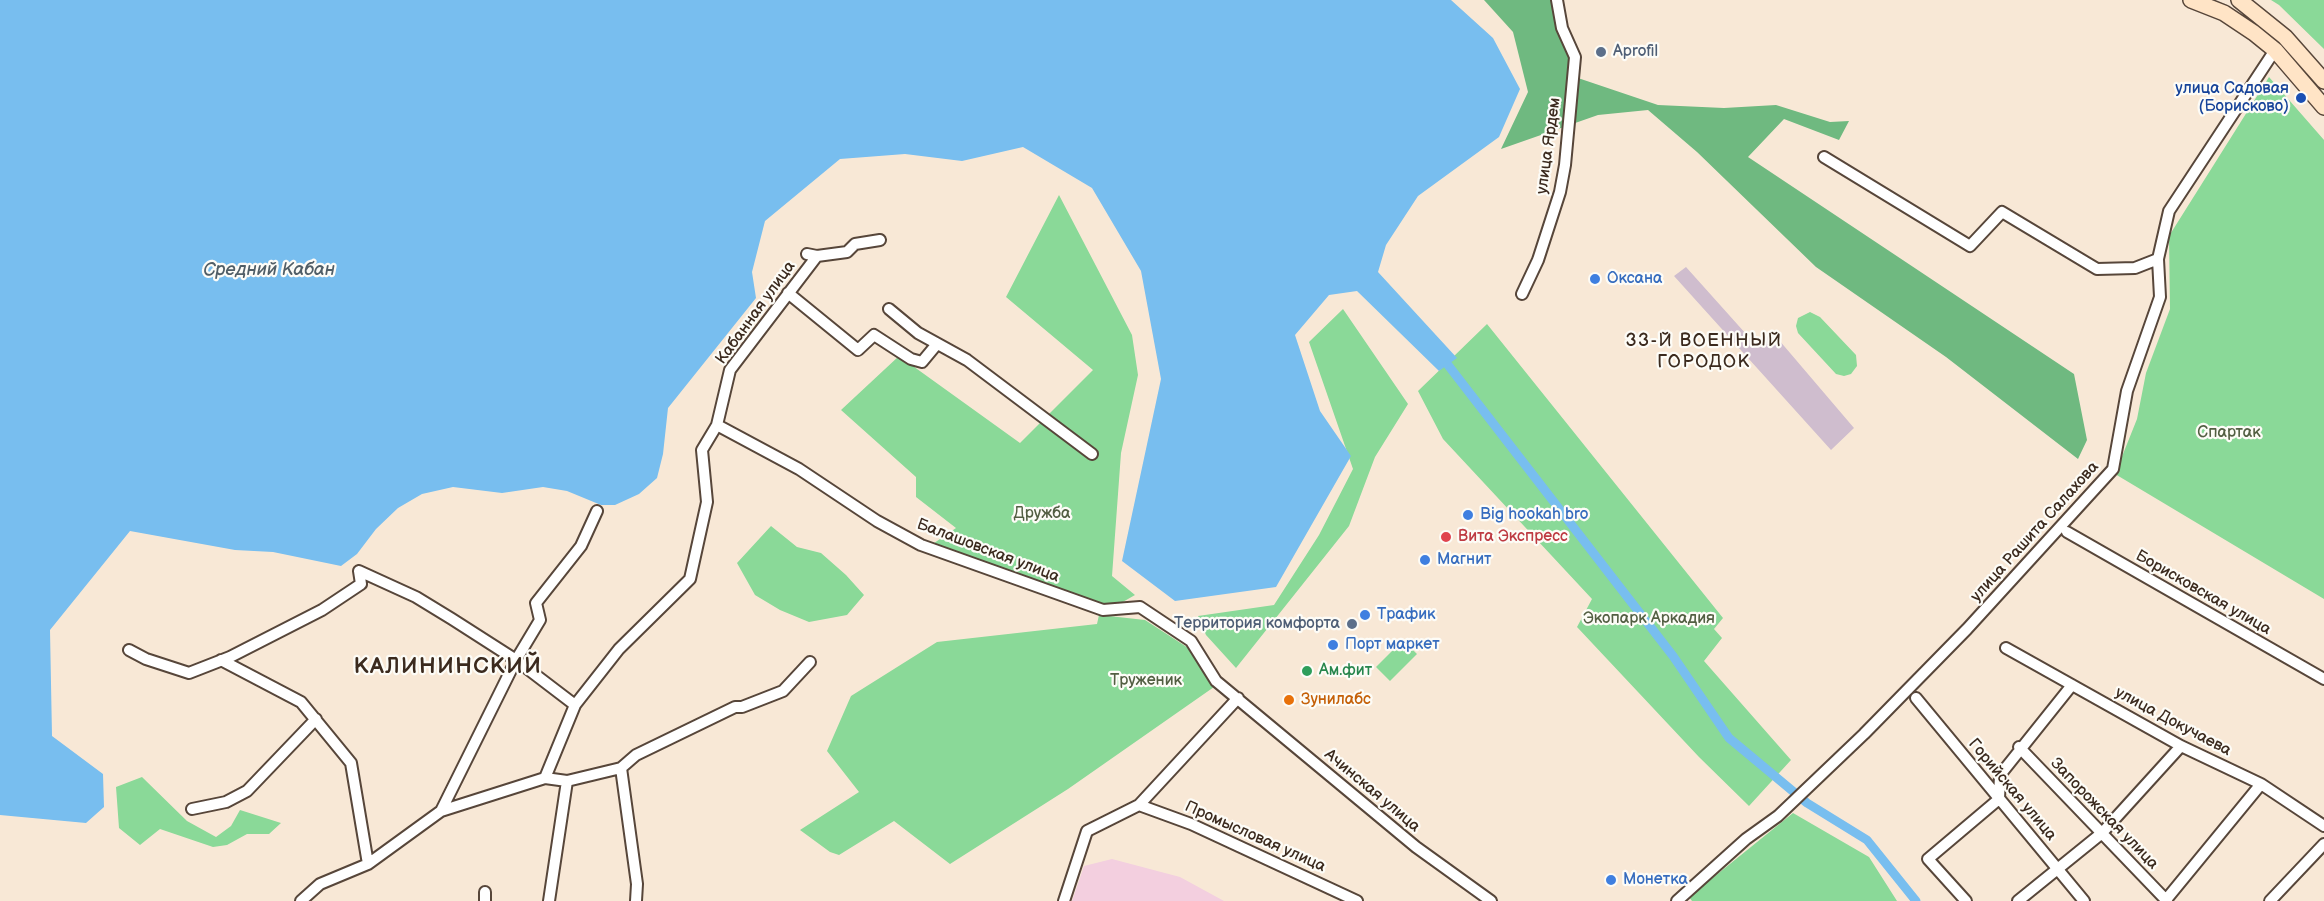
<!DOCTYPE html>
<meta charset="utf-8">
<style>
body{margin:0}
canvas{display:block;background:#f8e8d6}
</style>
<canvas width="2324" height="901"></canvas>
<script>
const g = document.querySelector('canvas').getContext('2d');
g.lineJoin = 'round';
function fillPath(path, color) {
  g.fillStyle = color;
  g.fill(path, 'evenodd');
}
function shape(rows) {
  const path = new Path2D();
  for (const r of rows) {
    path.moveTo(r[0], r[1]);
    for (let i = 2; i < r.length; i += 2) path.lineTo(r[i], r[i + 1]);
  }
  return path;
}
function trace(path, color, width, dash) {
  g.strokeStyle = color;
  g.lineWidth = width;
  g.lineCap = dash ? 'butt' : 'round';
  g.setLineDash(dash || []);
  g.stroke(path);
}
function drawText(font, color, halo, rows, align = 'center') {
  g.font = font + ' "Balsamiq Sans",sans-serif';
  g.lineWidth = 4.5;
  g.setLineDash([]);
  g.textBaseline = 'middle';
  g.strokeStyle = halo;
  g.fillStyle = color;
  for (const [text, x, y, turn = 0] of rows) {
    g.save();
    g.translate(x, y);
    g.rotate((+turn || 0) * Math.PI / 180);
    g.textAlign = isNaN(turn) ? turn : align;
    if (halo) g.strokeText(text, 0, 0);
    g.fillText(text, 0, 0);
    g.restore();
  }
}
fillPath(shape([
 [1112,859,1180,877,1224,901,1072,901,1084,866]
]), '#f3cfdf');
fillPath(shape([
 [1686,267,1755,344,1773,333,1854,428,1831,450,1674,276]
]), '#cfbdce');
fillPath(shape([
 [2271,0,2324,0,2324,49,2279,5],
 [2269,77,2324,140,2324,599,2115,474,2137,419,2146,373,2170,309,2169,236],
 [1059,195,1132,335,1138,375,1121,453,1112,576,1135,595,1100,615,1145,620,1196,653,1214,687,1068,789,950,864,894,821,839,855,830,852,800,830,859,792,827,751,851,696,937,642,1097,624,1099,615,924,550,956,528,916,497,916,477,841,410,899,356,1020,443,1093,370,1006,297],
 [1343,309,1408,404,1375,457,1349,526,1236,668,1206,635,1198,616,1274,605,1319,535,1353,469,1309,342],
 [1810,312,1820,317,1856,355,1857,366,1851,374,1844,376,1836,374,1798,333,1796,326,1798,318],
 [1487,324,1723,618,1714,629,1722,638,1704,661,1791,760,1749,806,1699,757,1577,627,1592,599,1443,439,1418,391],
 [771,526,797,547,821,553,846,575,864,595,847,615,809,622,780,610,755,595,737,563],
 [1403,640,1417,654,1390,681,1376,667],
 [142,777,187,821,216,837,231,826,240,810,281,823,269,834,247,834,227,845,213,847,160,829,140,845,119,828,116,787],
 [1793,813,1869,857,1897,901,1692,901,1689,897]
]), '#8ad998');
fillPath(shape([
 [1484,0,1552,0,1580,55,1575,77,1658,105,1724,108,1776,105,1830,122,1849,121,1839,140,1784,119,1748,157,2074,374,2087,440,2078,459,1946,357,1816,267,1697,152,1648,110,1598,115,1501,149,1528,92,1513,32]
]), '#6fb980');
fillPath(shape([
 [0,0,1451,0,1493,38,1520,89,1499,137,1418,196,1386,245,1378,272,1457,358,1439,371,1357,291,1329,295,1295,335,1320,411,1351,456,1276,587,1175,601,1122,561,1161,379,1141,271,1092,188,1023,147,962,161,905,154,840,159,765,221,752,272,756,298,668,408,663,454,657,478,639,494,615,505,601,505,567,491,543,487,502,493,453,487,422,494,398,508,376,529,357,554,341,566,273,552,235,550,130,531,50,630,52,736,103,774,104,807,86,823,0,815]
]), '#78beef');
trace(shape([
 [1448,365,1673,656,1729,738,1807,803,1867,840,1916,901]
]), '#78beef', 9);
const minor = shape([
 [1824,157,1970,246,2002,212,2097,269,2135,268,2158,259],
 [807,254,817,256,847,252,855,244,880,240],
 [788,293,858,350,874,335,911,359,922,362,937,344],
 [1522,294,1538,260,1560,192,1565,165,1575,57,1562,28,1557,0],
 [889,309,918,333,967,360,1092,454],
 [717,425,799,469,877,521,921,545,1103,610,1140,607,1191,641,1216,681,1416,847,1491,901],
 [2067,532,2324,679],
 [2006,648,2181,746,2261,784,2324,826],
 [129,650,146,659,189,673,230,657,322,610,361,584,359,571,416,597,452,619,516,660,575,705],
 [221,660,301,702,351,763,368,864],
 [1916,698,2084,901],
 [2019,747,2167,901],
 [621,768,637,884,636,901],
 [545,778,575,705,619,649,690,579,707,502,702,450,717,425,730,370,817,256],
 [1139,805,1191,824,1357,901],
 [192,809,226,802,247,791,316,719],
 [441,811,545,778,567,781,621,768,636,755,735,707,742,707,783,691,810,662],
 [301,901,320,884,368,864,441,811,516,660,540,620,536,603,581,546,597,511],
 [485,901,485,892],
 [549,901,567,781],
 [1064,901,1087,831,1139,805,1238,698],
 [1677,901,1746,839,1778,816,1864,734,1967,629,2113,469,2127,391,2160,297,2158,259,2169,211,2275,50],
 [1966,901,1928,859,1999,799,2000,775,2072,685],
 [2018,901,2102,833,2181,746],
 [2165,901,2261,784],
 [2270,901,2324,844]
]);
const secondary = shape([
 [2191,0,2224,13,2254,33,2275,50,2324,107],
 [2239,0,2285,37,2324,81]
]);
trace(minor, '#57463a', 14);
trace(secondary, '#57463a', 18);
trace(minor, '#fff', 10);
trace(secondary, '#ffe4c6', 15);
for (const [x, y, r, color] of [
 [1601,52,6,"#5c6f8a"],
 [2301,98,6,"#1a4fb4"],
 [1595,279,6,"#3f7fe0"],
 [1468,515,6,"#3f7fe0"],
 [1446,537,6,"#e0444e"],
 [1425,560,6,"#3f7fe0"],
 [1365,615,6,"#3f7fe0"],
 [1352,624,6,"#5c6f8a"],
 [1333,645,6,"#3f7fe0"],
 [1307,671,6,"#2e9e5b"],
 [1289,700,6,"#e8710a"],
 [1611,880,6,"#3f7fe0"]
]) {
  const dot = new Path2D();
  dot.arc(x, y, r, 0, 2 * Math.PI);
  g.fillStyle = color;
  g.fill(dot);
  trace(dot, '#fdfcf7', 2);
}
drawText('16px', '#4e5e75', '#fdfcf7', [
 ["Aprofil",1613,52],
 ["Территория комфорта",1340,624,"right"]
], 'left');
drawText('16px', '#164399', '#fdfcf7', [
 ["улица Садовая",2289,89],
 ["(Борисково)",2289,107]
], 'right');
drawText('16px', '#3b2a1e', '#fdfcf7', [
 ["улица Ярдем",1549,146,-82],
 ["Кабанная улица",756,313,-54],
 ["улица Рашита Салахова",2035,532,-48],
 ["Балашовская улица",988,551,21],
 ["Борисковская улица",2203,593,30],
 ["улица Докучаева",2173,722,28],
 ["Горийская улица",2012,790,50],
 ["Ачинская улица",1372,791,40],
 ["Запорожская улица",2104,814,46],
 ["Промысловая улица",1255,837,24]
]);
drawText('16px', '#366cbe', '#fdfcf7', [
 ["Оксана",1607,279],
 ["Big hookah bro",1480,515],
 ["Магнит",1437,560],
 ["Трафик",1377,615],
 ["Порт маркет",1345,645],
 ["Монетка",1623,880]
], 'left');
drawText('16px', '#535f43', '#fdfcf7', [
 ["Спартак",2229,433],
 ["Дружба",1042,514],
 ["Экопарк Аркадия",1649,619],
 ["Труженик",1146,681]
]);
drawText('16px', '#be3a42', '#fdfcf7', [
 ["Вита Экспресс",1458,537]
], 'left');
drawText('16px', '#27864d', '#fdfcf7', [
 ["Ам.фит",1319,671]
], 'left');
drawText('16px', '#c56008', '#fdfcf7', [
 ["Зунилабс",1301,700]
], 'left');
drawText('italic 18px', '#505e67', '#fdfcf7', [
 ["Средний Кабан",269,270]
]);
g.letterSpacing = '1.5px';
drawText('18px', '#3b2a1e', '#fdfcf7', [
 ["33-Й ВОЕННЫЙ",1704,341],
 ["ГОРОДОК",1704,362]
]);
g.letterSpacing = '0px';
g.letterSpacing = '1.5px';
drawText('bold 22px', '#3b2a1e', '#fdfcf7', [
 ["КАЛИНИНСКИЙ",448,667]
]);
g.letterSpacing = '0px';
</script>
